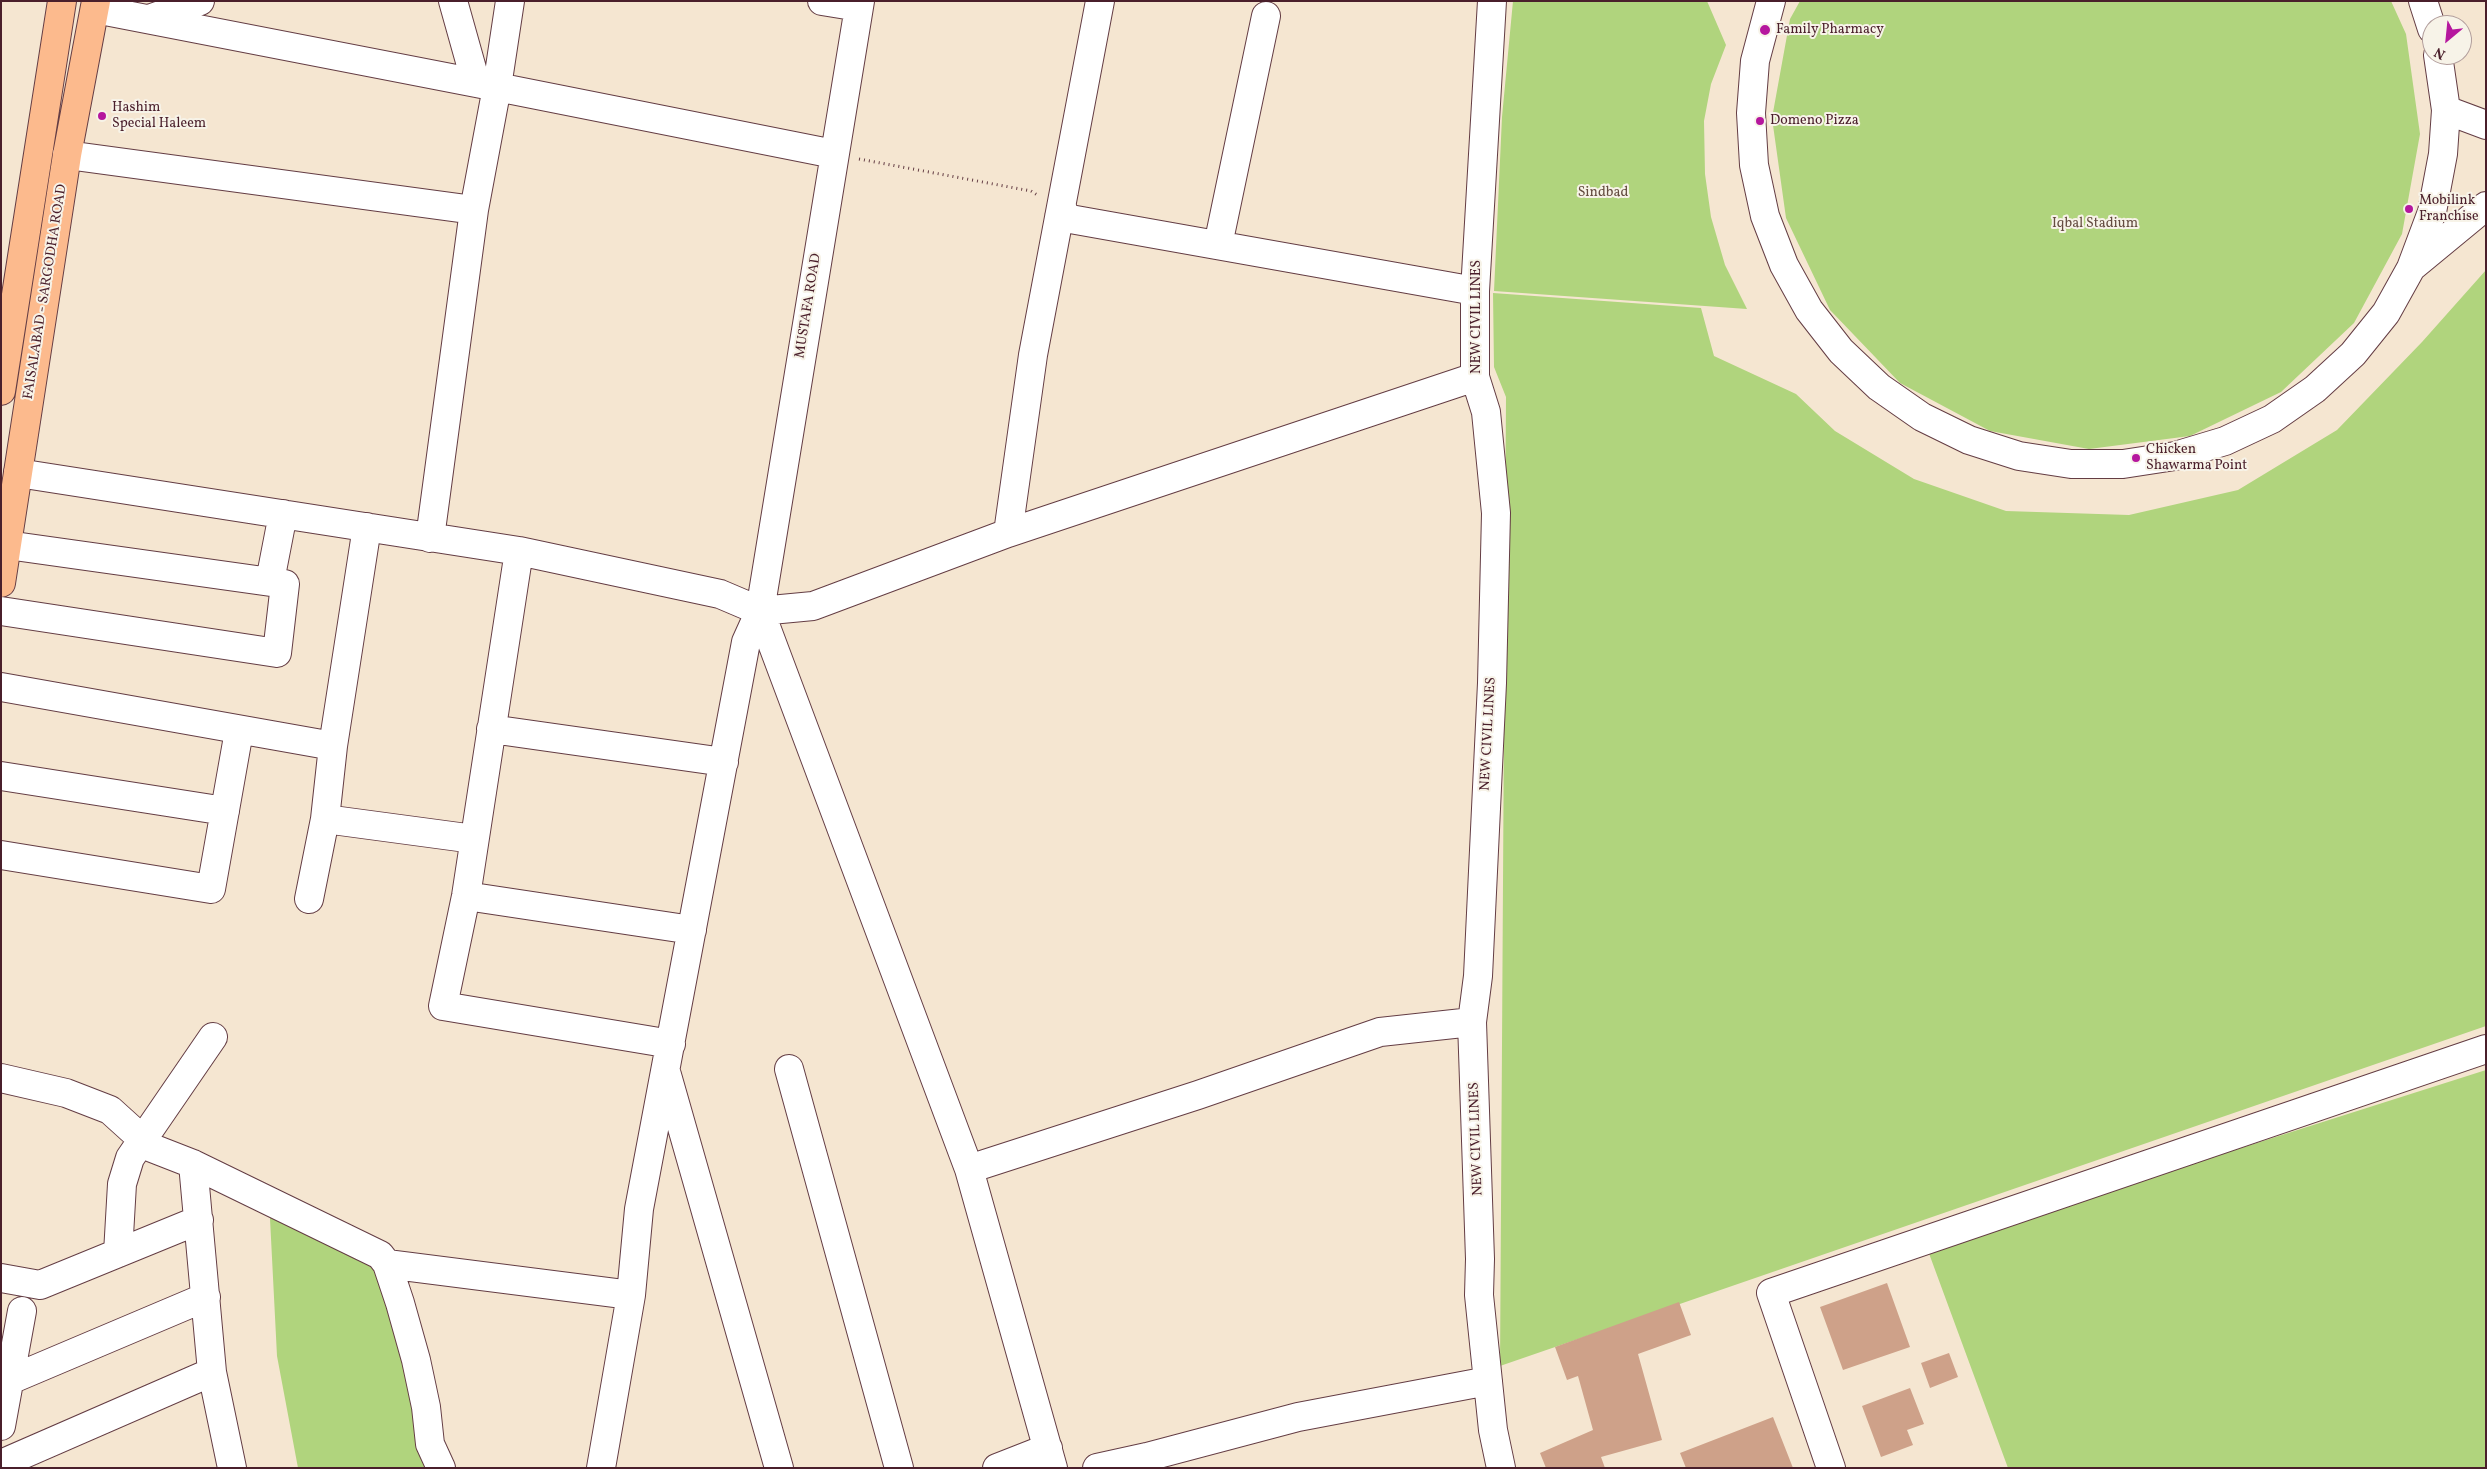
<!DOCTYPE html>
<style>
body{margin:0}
#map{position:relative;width:2487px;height:1469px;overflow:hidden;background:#f5e6d1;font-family:Vollkorn,serif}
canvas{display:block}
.frame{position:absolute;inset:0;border:2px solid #4a1f2b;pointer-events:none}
.north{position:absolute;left:2422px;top:15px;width:50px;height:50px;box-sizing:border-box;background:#f7f3e8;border:1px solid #b29e9c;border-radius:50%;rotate:208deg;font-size:14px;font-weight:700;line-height:20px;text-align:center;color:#4a1f2b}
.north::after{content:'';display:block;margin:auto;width:18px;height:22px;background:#b5179e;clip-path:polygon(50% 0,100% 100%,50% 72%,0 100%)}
</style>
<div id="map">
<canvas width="2487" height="1469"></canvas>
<div class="frame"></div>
<div class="north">N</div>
</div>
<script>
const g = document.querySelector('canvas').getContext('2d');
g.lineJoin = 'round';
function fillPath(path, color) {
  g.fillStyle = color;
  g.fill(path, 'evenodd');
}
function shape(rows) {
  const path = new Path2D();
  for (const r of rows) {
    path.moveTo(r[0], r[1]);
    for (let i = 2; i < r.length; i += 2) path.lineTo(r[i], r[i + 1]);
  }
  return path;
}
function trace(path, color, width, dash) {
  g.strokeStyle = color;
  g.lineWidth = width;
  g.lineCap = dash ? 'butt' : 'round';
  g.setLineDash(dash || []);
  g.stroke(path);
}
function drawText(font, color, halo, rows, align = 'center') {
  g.font = font + ' Vollkorn,serif';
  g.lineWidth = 4;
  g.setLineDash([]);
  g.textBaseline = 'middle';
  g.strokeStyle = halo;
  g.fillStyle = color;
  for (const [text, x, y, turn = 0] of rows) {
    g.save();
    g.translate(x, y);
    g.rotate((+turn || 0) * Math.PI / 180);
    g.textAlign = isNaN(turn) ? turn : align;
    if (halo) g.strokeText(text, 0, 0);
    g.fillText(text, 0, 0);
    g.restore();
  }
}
fillPath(shape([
 [1513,1,1707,1,1726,45,1711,84,1704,121,1705,174,1711,217,1725,265,1747,309,1494,291,1502,117],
 [1800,1,2391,1,2406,34,2420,134,2402,234,2354,323,2281,392,2190,436,2089,449,1990,431,1900,383,1830,310,1786,218,1772,118,1790,19],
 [2486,270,2486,1026,1500,1366,1506,397,1494,367,1493,293,1701,308,1714,356,1796,394,1835,431,1914,479,2006,511,2129,515,2238,490,2337,430,2422,342],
 [2486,1070,2486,1468,2008,1468,1927,1248],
 [269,1199,374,1265,403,1295,432,1468,298,1468,277,1356]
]), '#b0d47d');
fillPath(shape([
 [1887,1283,1910,1347,1843,1370,1820,1307],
 [1679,1302,1691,1335,1638,1354,1662,1440,1601,1457,1605,1468,1546,1468,1540,1453,1593,1430,1578,1376,1567,1380,1555,1347],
 [1949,1353,1958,1377,1930,1388,1921,1363],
 [1910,1388,1924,1424,1907,1430,1913,1445,1881,1457,1862,1406],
 [1773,1417,1793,1468,1686,1468,1680,1453]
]), '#cea189');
const minor = shape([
 [453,1,476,83],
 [822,1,859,7],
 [1492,1,1475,291,1475,377,1486,412,1496,513,1492,683,1478,976,1472,1022,1480,1259,1479,1295,1493,1430,1501,1468],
 [1771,1,1755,61,1751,113,1754,165,1765,216,1784,265,1809,310,1841,351,1879,387,1922,417,1969,440,2019,456,2071,464,2123,464,2175,456,2225,441,2272,419,2315,389,2353,354,2386,313,2411,268,2432,212,2443,154,2446,110,2438,55],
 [2423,1,2432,29],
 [95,9,497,87,510,1],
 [152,18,200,1],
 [2446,110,2486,125],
 [67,155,474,210,430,538],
 [474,210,497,87,834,154],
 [1063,210,1059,217,1475,291],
 [1218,245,1266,16],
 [2412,267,2486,206],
 [18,473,519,551,720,594,760,611,813,606,1008,533,1475,377],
 [1008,533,1033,355,1100,1],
 [519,551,466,896,443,1006,671,1044],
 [270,581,283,514],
 [1,611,277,653,285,584,7,545],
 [760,611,969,1169,1053,1468],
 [1,687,333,746],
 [491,729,724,762],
 [1,776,225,811],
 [325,819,474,839],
 [1,855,211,889,239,731],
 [466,896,692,930],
 [309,899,325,819,333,746,367,527],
 [789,1069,899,1468],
 [667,1075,779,1468],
 [1,1078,66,1093,110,1110,152,1148,193,1164,380,1255,387,1264,400,1303,416,1360,426,1407,430,1444,441,1468],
 [193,1164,212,1372,232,1468],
 [969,1169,1198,1095,1380,1032,1472,1022],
 [118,1253,122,1184,130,1158,213,1037],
 [387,1264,631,1295],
 [1,1278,40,1285,199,1220],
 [10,1380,206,1297],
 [1,1426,22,1311],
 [1,1464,212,1372],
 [601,1468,631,1295,639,1209,746,642,760,611,860,1],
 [997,1468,1048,1448],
 [1097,1468,1147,1457,1298,1417,1488,1381],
 [1831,1468,1771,1293,2486,1049]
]);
const major = shape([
 [1,391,62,1],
 [1,583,67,155,96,1]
]);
trace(minor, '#643d44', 30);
trace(major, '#643d44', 30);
trace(shape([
 [859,159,1031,191,1039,196]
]), '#643d44', 3, [1, 4]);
trace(minor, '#fff', 28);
trace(major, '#fcba8d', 28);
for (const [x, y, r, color] of [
 [1765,30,6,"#b5179e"],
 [102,116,5,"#b5179e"],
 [1760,121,5,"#b5179e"],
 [2409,209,5,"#b5179e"],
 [2136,458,5,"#b5179e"]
]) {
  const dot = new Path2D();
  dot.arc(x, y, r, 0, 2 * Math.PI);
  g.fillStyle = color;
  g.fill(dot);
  trace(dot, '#f7f3e8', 2);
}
drawText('14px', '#4a1f2b', '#f7f3e8', [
 ["Family Pharmacy",1776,30],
 ["Hashim",112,108],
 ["Special Haleem",112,124],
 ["Domeno Pizza",1770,121],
 ["Mobilink",2419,201],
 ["Franchise",2419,217],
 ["Chicken",2146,450],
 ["Shawarma Point",2146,466]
], 'left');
drawText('14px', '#644c40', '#f7f3e8', [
 ["Sindbad",1603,193],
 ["Iqbal Stadium",2095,224]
]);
drawText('14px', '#4a1f2b', '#f7f3e8', [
 ["FAISALABAD - SARGODHA ROAD",46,292,-81],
 ["MUSTAFA ROAD",809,306,-81],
 ["NEW CIVIL LINES",1477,317,-90],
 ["NEW CIVIL LINES",1489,734,-87],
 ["NEW CIVIL LINES",1477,1139,-92]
]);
</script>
